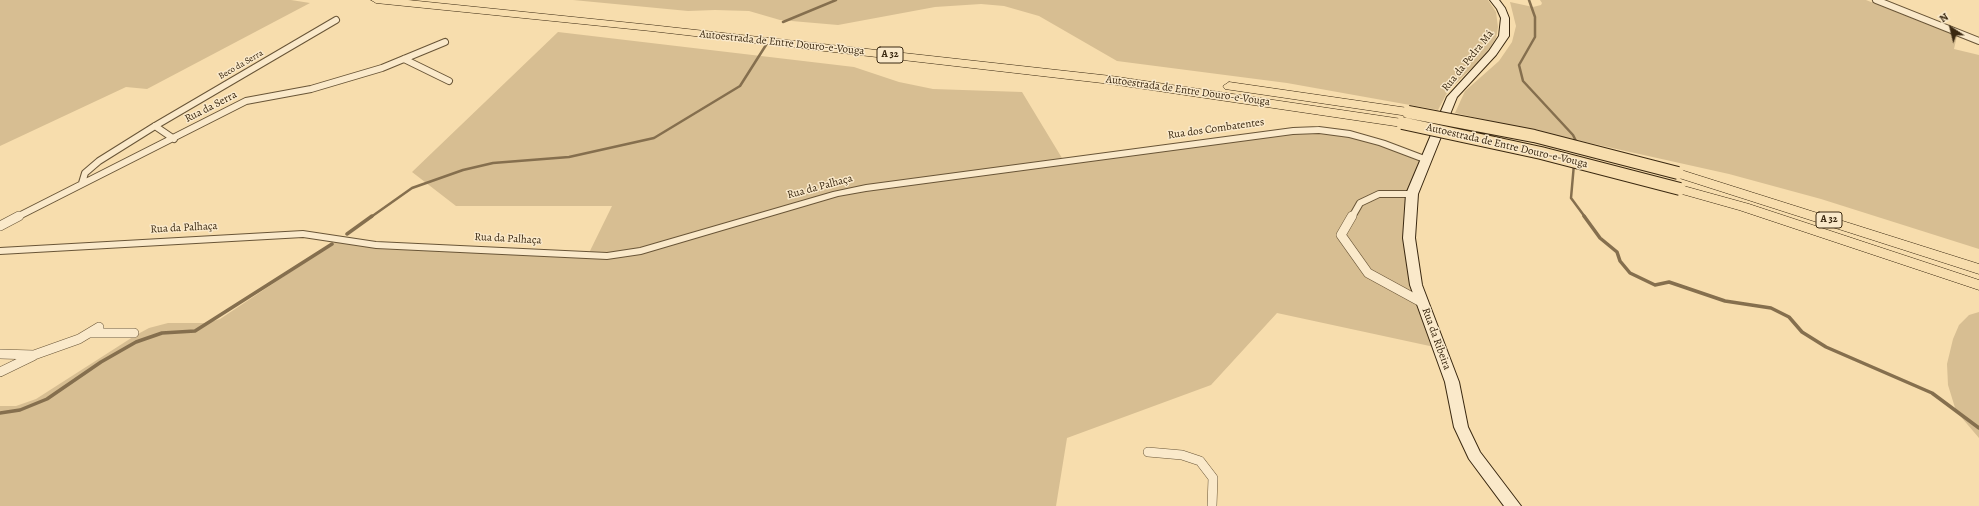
<!DOCTYPE html>
<meta charset="utf-8">
<style>
body{margin:0}
#map{position:relative;width:1979px;height:506px;overflow:hidden;background:#f7ddad;font-family:Alegreya,serif}
canvas{display:block}
.north{position:absolute;left:1931px;top:8px;width:40px;height:40px;-webkit-text-stroke:3px #fae9ca;paint-order:stroke;rotate:325deg;font-size:11px;font-weight:700;line-height:16px;text-align:center;color:#3a2810}
.north::after{content:'';display:block;margin:auto;width:14px;height:18px;background:#3a2810;clip-path:polygon(50% 0,100% 100%,50% 72%,0 100%)}
</style>
<div id="map">
<canvas width="1979" height="506"></canvas>
<div class="north">N</div>
</div>
<script>
const g = document.querySelector('canvas').getContext('2d');
g.lineJoin = 'round';
function fillPath(path, color) {
  g.fillStyle = color;
  g.fill(path, 'evenodd');
}
function shape(rows) {
  const path = new Path2D();
  for (const r of rows) {
    path.moveTo(r[0], r[1]);
    for (let i = 2; i < r.length; i += 2) path.lineTo(r[i], r[i + 1]);
  }
  return path;
}
function trace(path, color, width, dash) {
  g.strokeStyle = color;
  g.lineWidth = width;
  g.lineCap = dash ? 'butt' : 'round';
  g.setLineDash(dash || []);
  g.stroke(path);
}
function drawText(font, color, halo, rows, align = 'center') {
  g.font = font + ' Alegreya,serif';
  g.lineWidth = 3;
  g.setLineDash([]);
  g.textBaseline = 'middle';
  g.strokeStyle = halo;
  g.fillStyle = color;
  for (const [text, x, y, turn = 0] of rows) {
    g.save();
    g.translate(x, y);
    g.rotate((+turn || 0) * Math.PI / 180);
    g.textAlign = isNaN(turn) ? turn : align;
    if (halo) g.strokeText(text, 0, 0);
    g.fillText(text, 0, 0);
    g.restore();
  }
}
fillPath(shape([
 [0,0,291,0,310,3,147,89,126,87,0,146],
 [573,0,1488,0,1496,12,1498,27,1496,38,1490,48,1477,63,1448,91,1438,110,1287,83,1117,61,1039,16,1004,6,981,4,935,7,838,25,780,20,749,11,715,10,688,11],
 [1540,0,1866,0,1957,36,1954,49,1979,55,1979,249,1821,199,1729,174,1455,113,1465,91,1499,61,1512,42,1516,26,1510,2,1533,7,1541,5,1542,3],
 [558,32,854,67,899,82,933,89,1022,92,1065,163,1293,131,1350,134,1427,160,1412,194,1416,285,1439,348,1277,313,1211,385,1067,438,1056,506,0,506,0,406,16,406,36,399,136,335,149,328,168,323,207,323,220,319,337,241,380,249,588,255,612,206,456,206,412,172],
 [1979,312,1979,438,1956,411,1948,385,1947,364,1953,339,1959,325,1969,315]
]), '#d7be92');
trace(shape([
 [1529,0,1535,17,1535,37,1519,65,1523,81,1573,135,1577,143],
 [783,22,836,0],
 [1574,164,1571,198,1585,217],
 [371,217,412,188,463,170,493,163,569,157,654,138,740,86,766,45]
]), '#856f4e', 2.5);
trace(shape([
 [1584,216,1600,238,1617,252,1620,261,1630,273,1655,285,1669,282,1725,301,1771,308,1789,317,1802,332,1826,347,1932,393,1979,428],
 [347,234,372,216],
 [0,413,20,410,47,399,101,362,136,342,162,333,195,331,332,244]
]), '#856f4e', 3.5);
const minorFar1 = shape([
 [1876,0,1979,41],
 [404,59,449,81],
 [155,126,174,139],
 [82,183,85,173,99,161,155,126,336,20],
 [17,217,246,101,311,89,382,68,445,42],
 [1352,217,1360,203,1379,194,1412,194]
]);
const minor = shape([
 [1352,216,1341,235,1368,273,1423,303],
 [0,226,19,216],
 [91,333,134,333],
 [0,354,34,355,79,339,99,327],
 [0,372,33,356],
 [1148,452,1182,455,1200,461,1213,478,1212,506]
]);
const tertiary = shape([
 [1319,127,1350,131,1385,141,1430,158,1431,160,1427,163,1424,162,1379,145,1349,137,1319,133,1293,134,866,191,838,196,641,254,607,259,376,248,303,237,0,254,0,248,303,231,376,242,607,253,640,248,833,192,866,185,1293,128,1319,127]
]);
const secondary = shape([
 [1490,0,1499,0,1505,8,1509,18,1509,36,1496,55,1457,97,1418,194,1415,238,1422,285,1459,382,1468,427,1480,452,1521,506,1504,506,1469,459,1454,427,1445,382,1410,285,1403,238,1406,194,1447,97,1489,51,1499,36,1501,18,1497,9,1490,0]
]);
const motorway = shape([
 [371,0,408,0,651,25,1111,76,1402,119,1408,123,1402,127,1111,84,651,31,376,3,371,0],
 [1229,82,1408,108,1414,112,1408,116,1225,89,1223,86,1229,82],
 [1678,169,1979,264,1979,274,1673,176,1671,173,1673,170,1678,169],
 [1680,185,1749,204,1979,280,1979,290,1739,210,1675,192,1673,189,1675,186,1680,185]
]);
trace(minorFar1, '#695537', 8);
trace(minor, '#695537', 10);
trace(tertiary, '#695537', 2);
trace(secondary, '#3a2810', 2);
trace(motorway, '#3a2810', 1);
trace(minorFar1, '#fae9ca', 6);
trace(minor, '#fae9ca', 9);
fillPath(tertiary, '#fae9ca');
fillPath(secondary, '#fae9ca');
fillPath(motorway, '#f7ddad');
const motorwayBridge = shape([
 [1408,112,1534,136,1678,173],
 [1402,123,1541,153,1680,189]
]);
trace(motorwayBridge, '#3a2810', 14, []);
trace(motorwayBridge, '#f7ddad', 12);
drawText('9px', '#3a2810', '#fae9ca', [
 ["Beco da Serra",241,65,-30]
]);
for (const [x, y, w] of [
 [890,55,26],
 [1829,220,26]
]) {
  const box = new Path2D();
  box.roundRect(x - w / 2, y - 8, w, 16, 3);
  g.fillStyle = '#fae9ca';
  g.fill(box);
  trace(box, '#3a2810', 1);
}
drawText('bold 10px', '#3a2810', null, [
 ["A 32",890,55],
 ["A 32",1829,220]
]);
drawText('11px', '#3a2810', '#fae9ca', [
 ["Autoestrada de Entre Douro-e-Vouga",782,43,6],
 ["Rua da Pedra Má",1468,61,-51],
 ["Autoestrada de Entre Douro-e-Vouga",1188,91,8],
 ["Rua da Serra",211,107,-27],
 ["Rua dos Combatentes",1216,129,-8],
 ["Autoestrada de Entre Douro-e-Vouga",1507,146,13],
 ["Rua da Palhaça",820,187,-15],
 ["Rua da Palhaça",184,228,-3],
 ["Rua da Palhaça",508,239,3],
 ["Rua da Ribeira",1436,339,70]
]);
</script>
